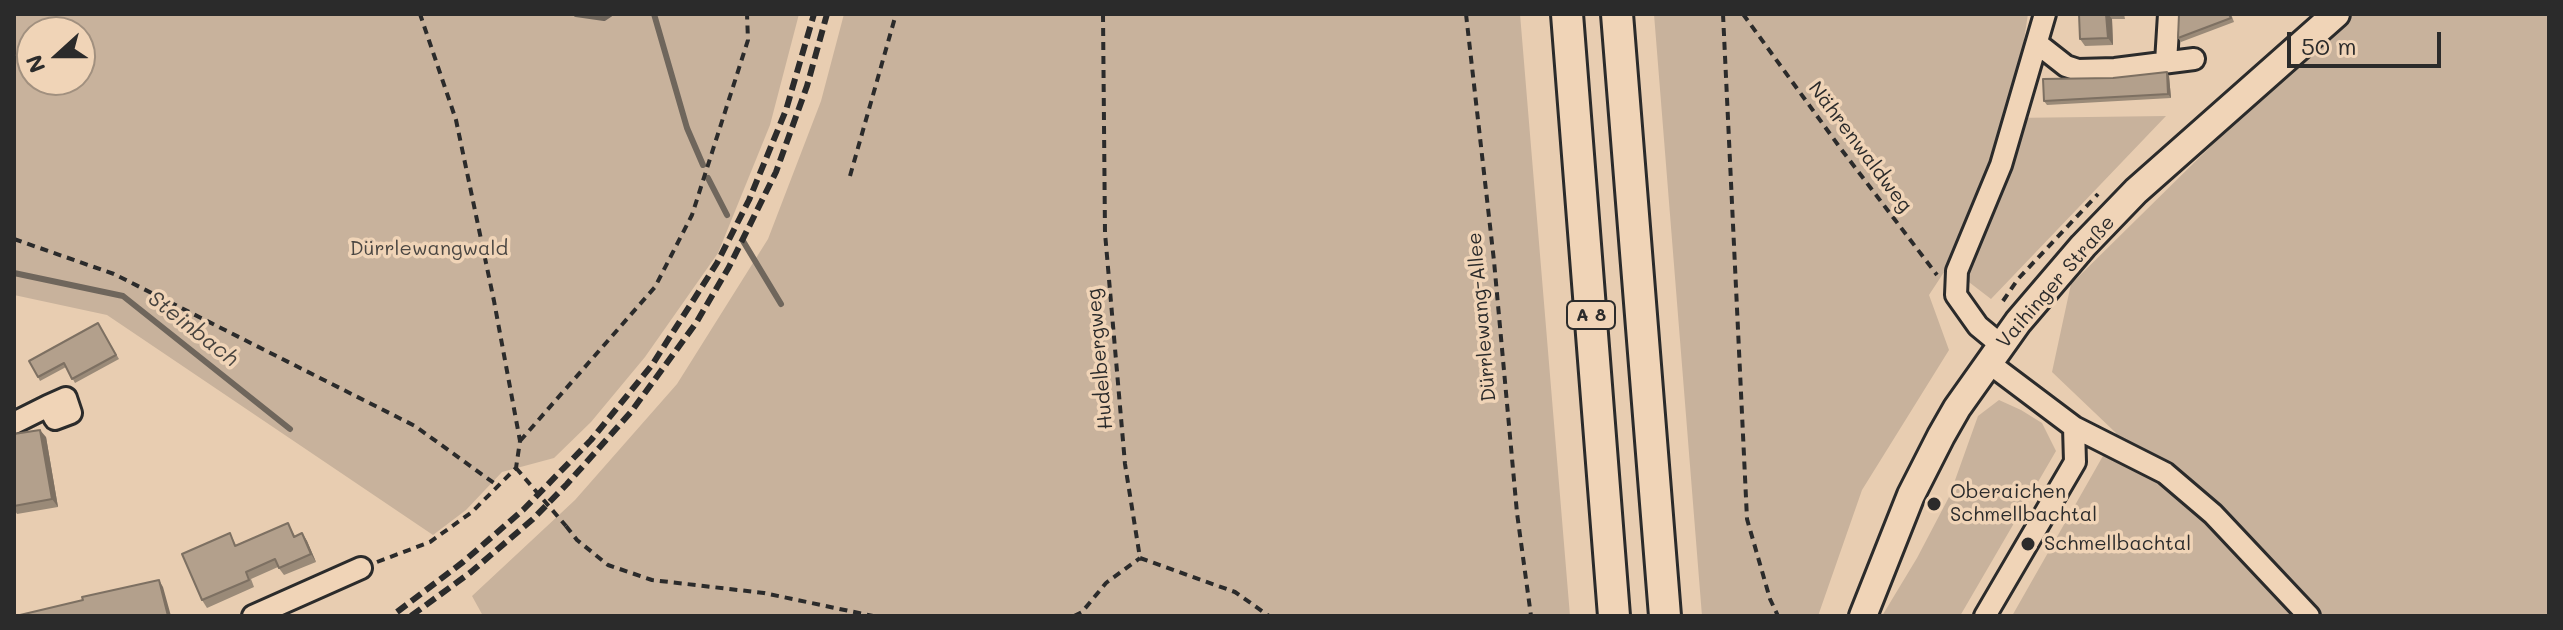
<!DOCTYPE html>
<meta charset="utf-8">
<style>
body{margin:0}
#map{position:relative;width:2563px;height:630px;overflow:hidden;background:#e8cdb1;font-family:Mali,sans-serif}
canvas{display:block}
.frame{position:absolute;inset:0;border:16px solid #2b2b2b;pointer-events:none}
.north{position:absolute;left:16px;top:16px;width:80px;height:80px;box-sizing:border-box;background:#f0d4b7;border:2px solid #a1907f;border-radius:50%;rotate:249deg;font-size:22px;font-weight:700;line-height:32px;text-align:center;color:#2b2b2b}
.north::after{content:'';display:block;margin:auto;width:28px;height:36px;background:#2b2b2b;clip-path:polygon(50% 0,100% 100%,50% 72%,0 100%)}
.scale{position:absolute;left:2287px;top:32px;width:154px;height:36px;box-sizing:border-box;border:4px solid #2b2b2b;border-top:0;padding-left:10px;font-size:24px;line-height:28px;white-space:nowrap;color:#2b2b2b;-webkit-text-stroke:6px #f0d4b7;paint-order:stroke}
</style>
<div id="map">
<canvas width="2563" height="630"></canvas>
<div class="frame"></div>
<div class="north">N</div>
<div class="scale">50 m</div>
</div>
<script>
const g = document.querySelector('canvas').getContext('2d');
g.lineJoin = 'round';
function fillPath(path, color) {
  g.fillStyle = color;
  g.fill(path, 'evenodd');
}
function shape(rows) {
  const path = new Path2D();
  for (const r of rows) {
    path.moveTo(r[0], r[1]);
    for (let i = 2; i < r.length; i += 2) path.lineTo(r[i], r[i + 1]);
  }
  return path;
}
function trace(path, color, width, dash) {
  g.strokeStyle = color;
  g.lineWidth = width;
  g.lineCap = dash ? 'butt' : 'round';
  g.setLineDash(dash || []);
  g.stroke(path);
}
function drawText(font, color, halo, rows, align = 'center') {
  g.font = font + ' Mali,sans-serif';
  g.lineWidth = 7;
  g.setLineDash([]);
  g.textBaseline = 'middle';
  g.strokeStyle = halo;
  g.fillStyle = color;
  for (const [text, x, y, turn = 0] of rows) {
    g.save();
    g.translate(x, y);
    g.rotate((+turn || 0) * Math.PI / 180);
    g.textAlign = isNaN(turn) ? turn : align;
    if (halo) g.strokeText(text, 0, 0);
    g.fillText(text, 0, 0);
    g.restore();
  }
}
fillPath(shape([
 [14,14,799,14,770,125,718,253,645,357,591,422,554,458,502,472,466,510,433,535,107,315,14,295],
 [32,32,80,32,80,80,32,80],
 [844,14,1520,14,1570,616,483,616,472,596,575,500,677,384,768,239,821,101],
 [1654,14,2028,14,2012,118,2166,116,1991,299,1948,266,1929,295,1949,350,1862,490,1818,616,1702,616],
 [2345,14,2549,14,2549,616,2012,616,2116,433,2052,372,2071,284],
 [1999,400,2021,410,2042,423,2056,451,1960,616,1882,616,1917,558,1949,497,1978,416]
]), '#c8b29c');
trace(shape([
 [576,14,604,18,610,14],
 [654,14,687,128,703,165],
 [708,178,727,215],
 [743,241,781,304],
 [14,273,123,296,290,429]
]), '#6f665c', 6);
const minor = shape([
 [2038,44,2066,66,2078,70,2115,69,2194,59],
 [2166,62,2169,14],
 [2001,345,1978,326,1956,295,1957,271,2001,165,2045,14],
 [1989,363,2074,427,2165,473,2213,514,2309,616],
 [14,423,48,406,66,398,71,413,55,419,48,406],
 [253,616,361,568],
 [1985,616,2075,462,2074,427]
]);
const major = shape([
 [1863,616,1911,495,1941,436,1957,408,2018,322,2083,246,2136,191,2336,14]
]);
const highway = shape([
 [1567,14,1614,616],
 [1617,14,1665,616]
]);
trace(minor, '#2b2b2b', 26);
trace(major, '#2b2b2b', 32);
trace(highway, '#2b2b2b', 36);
trace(shape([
 [1103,14,1105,233,1125,464,1140,558,1235,592,1269,616],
 [1466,14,1494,261,1517,513,1531,616],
 [1723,14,1747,519,1770,599,1778,616],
 [1743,14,1841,149,1937,275],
 [850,176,896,14],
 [14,239,114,274,415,426,498,486],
 [2003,301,2018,279,2098,194],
 [520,441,655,287,692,215,748,40,747,14],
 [566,526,577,540,608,565,652,580,764,593,873,616],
 [377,562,430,542,472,512,516,468,520,441,494,301,456,120,420,14],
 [1074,616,1082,612,1106,583,1140,558]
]), '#2b2b2b', 4, [8, 6]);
trace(minor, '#f0d4b7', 20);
trace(major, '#f0d4b7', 26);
trace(highway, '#f0d4b7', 30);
trace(shape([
 [397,612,463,562,523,510,591,440,652,365,717,263,749,200,786,110,814,14],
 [411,616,471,572,533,519,567,484,631,412,696,323,729,267,776,172,807,86,827,14]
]), '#2b2b2b', 6, [12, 6]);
trace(shape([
 [516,468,566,526]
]), '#2b2b2b', 4, [8, 6]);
fillPath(shape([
 [2079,14,2124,14,2125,19,2112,19,2113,45,2085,46,2080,39],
 [2179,14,2231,14,2234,22,2181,42,2178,38],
 [2169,76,2171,98,2047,105,2044,101],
 [98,323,119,359,75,383,66,367,40,381,38,377],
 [14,434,46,437,58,507,17,514,14,509],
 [288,523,295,536,302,533,307,541,316,562,284,575,278,567,251,579,254,587,207,608,202,600,230,533,236,545]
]), '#9a8a78');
fillPath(shape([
 [2106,14,2108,14,2112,19,2113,45,2108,38],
 [2167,72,2169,76,2171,98,2168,94],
 [40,430,46,437,58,507,52,499],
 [302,533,307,541,316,562,311,554],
 [159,580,163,587,171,616,168,616]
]), '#7d7062');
const building = shape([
 [2079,14,2106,14,2108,38,2080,39,2079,14],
 [2179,14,2229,14,2231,18,2178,38,2179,14],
 [2167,72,2168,94,2044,101,2043,79,2113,78,2167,72],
 [98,323,116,355,72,379,64,363,38,377,29,361,98,323],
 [40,430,52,499,14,506,14,434,40,430],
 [288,523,294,537,302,533,311,554,279,568,275,559,246,572,249,580,202,600,182,554,230,533,235,546,288,523],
 [159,580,168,616,20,615,83,600,82,597,159,580]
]);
fillPath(building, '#b3a08c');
trace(building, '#7d7062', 2);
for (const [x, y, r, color] of [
 [1934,504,8,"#2b2b2b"],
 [2028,544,8,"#2b2b2b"]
]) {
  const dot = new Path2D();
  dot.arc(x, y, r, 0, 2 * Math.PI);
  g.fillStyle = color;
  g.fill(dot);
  trace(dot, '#f0d4b7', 3);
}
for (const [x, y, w] of [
 [1591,315,48]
]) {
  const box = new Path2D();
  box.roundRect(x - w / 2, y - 14, w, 28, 6);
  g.fillStyle = '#f0d4b7';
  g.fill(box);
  trace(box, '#2b2b2b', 2);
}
drawText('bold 18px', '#2b2b2b', null, [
 ["A 8",1591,315]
]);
drawText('20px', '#2b2b2b', '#f0d4b7', [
 ["Nährenwaldweg",1860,147,53],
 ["Vaihinger Straße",2056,282,-49],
 ["Dürrlewang-Allee",1482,317,-95],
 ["Hudelbergweg",1100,359,-95]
]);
drawText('20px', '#4a4642', '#f0d4b7', [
 ["Dürrlewangwald",429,249]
]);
drawText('20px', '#2b2b2b', '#f0d4b7', [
 ["Oberaichen",1950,492],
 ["Schmellbachtal",1950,515],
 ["Schmellbachtal",2044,544]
], 'left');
drawText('italic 22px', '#48443f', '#f0d4b7', [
 ["Steinbach",193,329,38]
]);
</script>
